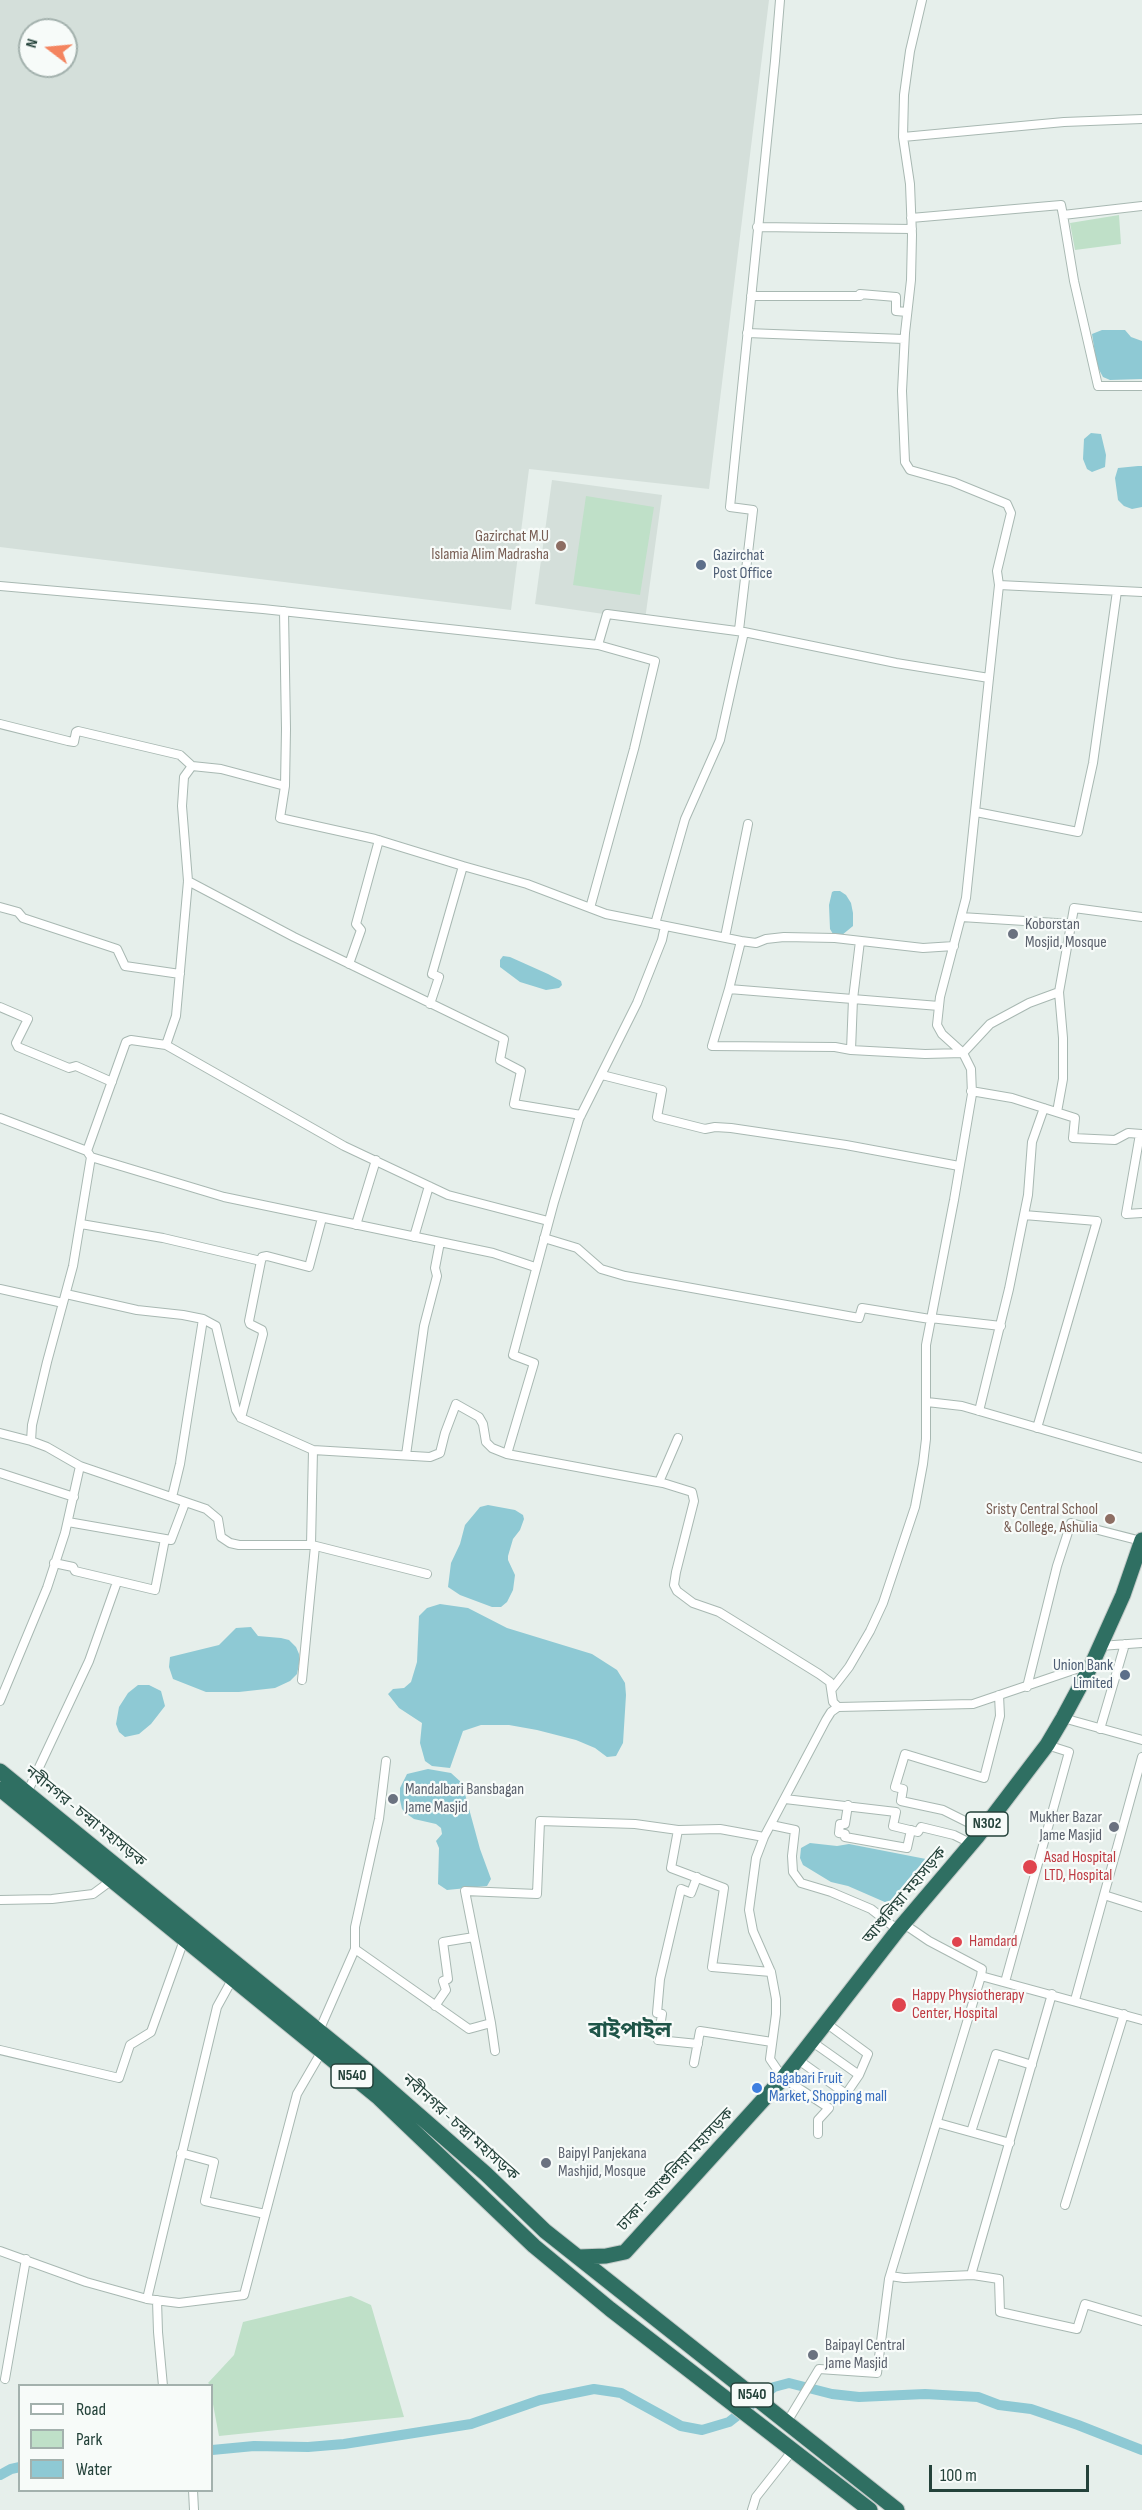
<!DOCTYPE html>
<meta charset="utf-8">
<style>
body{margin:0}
#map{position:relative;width:1142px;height:2510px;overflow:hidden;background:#e6efeb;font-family:"Sofia Sans Condensed",sans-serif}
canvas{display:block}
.legend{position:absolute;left:18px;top:2384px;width:195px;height:108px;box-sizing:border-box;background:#f7fbf9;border:2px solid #a3b1ad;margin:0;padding:8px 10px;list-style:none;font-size:18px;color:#24423a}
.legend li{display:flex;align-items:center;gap:12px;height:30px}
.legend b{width:30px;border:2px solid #a3b1ad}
.north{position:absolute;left:18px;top:18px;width:60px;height:60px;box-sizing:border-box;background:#f7fbf9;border:2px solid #a3b1ad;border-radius:50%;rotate:286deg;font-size:16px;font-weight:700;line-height:24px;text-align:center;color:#24423a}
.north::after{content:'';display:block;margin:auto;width:21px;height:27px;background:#f4845f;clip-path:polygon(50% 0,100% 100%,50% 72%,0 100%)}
.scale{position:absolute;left:929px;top:2465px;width:160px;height:27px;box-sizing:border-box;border:3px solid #24423a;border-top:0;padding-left:8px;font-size:18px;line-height:21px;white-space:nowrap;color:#24423a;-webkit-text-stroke:4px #f7fbf9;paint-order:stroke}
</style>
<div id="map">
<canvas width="1142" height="2510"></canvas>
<ul class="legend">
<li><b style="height:8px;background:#fff"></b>Road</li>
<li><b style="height:16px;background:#bfe0c8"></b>Park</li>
<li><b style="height:16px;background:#8ec9d4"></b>Water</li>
</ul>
<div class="north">N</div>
<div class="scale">100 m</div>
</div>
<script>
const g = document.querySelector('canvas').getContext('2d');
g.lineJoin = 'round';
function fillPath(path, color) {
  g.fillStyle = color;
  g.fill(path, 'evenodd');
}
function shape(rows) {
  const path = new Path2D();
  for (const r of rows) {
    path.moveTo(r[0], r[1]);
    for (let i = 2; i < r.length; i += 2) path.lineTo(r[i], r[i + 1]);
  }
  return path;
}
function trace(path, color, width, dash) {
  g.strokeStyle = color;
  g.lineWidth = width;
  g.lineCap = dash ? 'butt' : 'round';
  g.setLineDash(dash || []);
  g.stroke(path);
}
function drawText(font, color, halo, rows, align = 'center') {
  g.font = font + ' "Sofia Sans Condensed","Noto Sans Bengali",sans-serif';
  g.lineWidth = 4.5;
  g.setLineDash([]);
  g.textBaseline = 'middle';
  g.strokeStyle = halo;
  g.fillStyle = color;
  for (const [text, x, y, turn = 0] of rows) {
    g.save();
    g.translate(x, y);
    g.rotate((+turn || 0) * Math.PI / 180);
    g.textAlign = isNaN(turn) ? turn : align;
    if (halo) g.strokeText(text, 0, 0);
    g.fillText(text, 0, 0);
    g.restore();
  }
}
fillPath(shape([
 [0,0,769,0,709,489,529,469,511,610,0,547],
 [30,30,66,30,66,66,30,66],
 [552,480,662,495,645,620,535,604]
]), '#d4dfda');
fillPath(shape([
 [1119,215,1121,244,1075,250,1070,223],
 [586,496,654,507,640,595,573,585],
 [351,2296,371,2305,404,2417,219,2436,212,2399,212,2386,208,2383,234,2355,243,2322]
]), '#bfe0c8');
fillPath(shape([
 [1102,330,1125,330,1131,337,1142,341,1142,379,1110,380,1103,377,1097,366,1092,334],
 [1091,433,1101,434,1106,455,1105,467,1092,472,1087,469,1083,459,1084,439],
 [1138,466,1142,466,1142,507,1132,509,1124,506,1118,500,1115,478,1118,468],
 [834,891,840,891,846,895,851,903,853,913,853,926,842,935,833,934,830,929,829,905,832,892],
 [503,956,510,957,548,974,561,981,562,985,559,988,546,990,520,982,500,967,500,960],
 [488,1505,515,1510,523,1515,524,1519,520,1530,513,1539,508,1556,508,1560,515,1575,513,1590,507,1602,501,1607,492,1607,460,1595,448,1587,451,1563,460,1544,465,1525,480,1507],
 [440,1604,468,1608,507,1628,592,1654,617,1670,625,1683,626,1695,623,1743,616,1756,607,1757,595,1748,576,1740,537,1730,509,1725,481,1725,463,1731,450,1768,432,1766,425,1761,420,1743,422,1723,399,1708,388,1694,393,1689,404,1688,411,1682,417,1662,419,1616,427,1608],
 [251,1627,258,1636,281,1638,289,1640,296,1647,299,1654,299,1664,297,1674,290,1681,275,1688,239,1692,206,1692,173,1679,169,1667,170,1657,219,1645,236,1628],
 [138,1685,149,1685,161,1691,165,1706,151,1724,139,1734,125,1737,119,1732,116,1724,119,1707,128,1693],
 [428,1769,451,1773,462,1783,480,1849,491,1879,487,1886,447,1890,438,1884,439,1848,436,1841,442,1834,441,1828,436,1824,414,1819,407,1814,402,1809,400,1800,400,1788,407,1774],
 [810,1843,837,1846,849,1844,926,1859,928,1862,895,1901,887,1903,848,1886,831,1882,803,1865,800,1858,801,1848]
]), '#8ec9d4');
trace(shape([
 [212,2450,254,2446,308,2447,344,2444,471,2424,540,2400,594,2389,621,2393,681,2426,702,2430,729,2422,774,2387,789,2383,832,2394,859,2397,925,2394,978,2397,999,2405,1031,2409,1078,2425,1142,2450],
 [0,2475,11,2469,20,2467]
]), '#8ec9d4', 10);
const street = shape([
 [922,0,910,51,904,95,903,137,910,184,912,235,911,280,905,333,902,391,905,462,910,470,953,482,1007,504,1011,513,997,571,999,585],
 [903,137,1064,122,1142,119],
 [1142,206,1063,215,1074,281,1098,386,1142,386],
 [911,218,1061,205,1063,215],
 [757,227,912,229],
 [751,296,860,296,860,294,896,297,896,311,907,312],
 [747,333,904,339],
 [0,586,263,609,598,645,607,614,744,632],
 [739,630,753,510,730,507,775,61,780,0],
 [0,724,68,741,74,742,76,732,78,731,180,755,192,766],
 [285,786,280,818,375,839,463,866,432,974,439,977,430,1004],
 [976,812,1078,832,1093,763,1117,591],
 [463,866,527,884,606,914,741,941,729,989,939,1006],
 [188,881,294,937,504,1039,500,1060,521,1071,514,1104,581,1115],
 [0,907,18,912,23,918,117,949,125,966,180,974],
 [590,908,634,749,655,661,598,645],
 [961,917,1072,924],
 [655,924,685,819,720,740,744,632,896,663,989,678,999,585,1142,592],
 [725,937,748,824],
 [741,941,756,943,766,939,784,937,835,938,923,948,954,946],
 [349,964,361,930,356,924,379,840],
 [729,989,712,1046,835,1047,851,1050,925,1054,963,1053,990,1024,1029,1003,1059,992,1074,908,1142,917],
 [0,1007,28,1019,16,1043,18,1047,69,1068,76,1066,112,1082],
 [166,1045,176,1016,188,881,182,806,184,777,192,766,221,769,285,786,286,729,284,611],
 [851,1050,853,999,860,941],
 [602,1075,662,1090,657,1117,705,1129,715,1127,731,1128,846,1145,959,1166],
 [971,1091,1012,1098,1075,1118,1073,1138,1115,1140,1128,1133,1142,1134],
 [1057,1112,1063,1079,1063,1038,1059,992],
 [0,1118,87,1151,126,1042,131,1040,166,1045,344,1146,448,1195,548,1221],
 [1140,1134,1126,1214,1142,1213],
 [87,1151,91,1157,73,1266,47,1362,32,1425,31,1441,47,1447,80,1466,206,1509,218,1519,221,1537,230,1543,239,1545,311,1545,313,1450,430,1457,440,1453,445,1433,456,1404,479,1417,483,1424,486,1442,492,1448,507,1454,663,1483,692,1492,694,1501,676,1572,674,1585,677,1591,693,1603,719,1612,819,1674,830,1682,833,1702,838,1707],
 [91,1157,224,1197,493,1253,535,1267],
 [1024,1215,1097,1221,1037,1428],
 [81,1224,163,1238,261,1261,249,1321,250,1324,262,1330,263,1334,241,1418],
 [356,1225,376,1160],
 [414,1237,429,1186],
 [544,1238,577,1248,601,1269,625,1276,859,1318,862,1308,930,1319],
 [261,1261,262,1257,267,1256,309,1267,322,1218],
 [0,1289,63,1303],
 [66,1294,137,1310,183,1315,203,1319,216,1326,236,1410,241,1418,313,1450],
 [930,1318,1001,1326],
 [927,1402,962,1406,1142,1458],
 [979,1411,1009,1289,1028,1195,1032,1142,1044,1108],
 [0,1433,31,1441],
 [507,1454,534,1363,513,1355,554,1202,579,1119,637,1003,662,940,665,926],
 [406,1455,424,1326,437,1276,435,1268,440,1242],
 [0,1473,74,1497],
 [659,1482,678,1438],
 [172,1497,180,1464,203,1319],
 [68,1522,171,1540,185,1503],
 [312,1545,427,1574],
 [54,1563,73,1567,75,1571,155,1590,165,1539],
 [1100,1646,1142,1643],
 [302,1680,315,1546],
 [1027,1687,1057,1566,1071,1523,1141,1541],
 [832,1689,849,1667,870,1631,883,1603,915,1507,923,1464,926,1439,926,1345,954,1200,972,1094,971,1069,963,1053,942,1034,937,1025,940,997,966,898,989,678],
 [0,1701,47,1588,65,1533,80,1466],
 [1063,1718,1142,1740],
 [1100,1729,1125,1644],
 [27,1793,89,1661,117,1582],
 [785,1799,896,1812,893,1826,918,1832,921,1827,954,1835,972,1844],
 [848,1805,845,1824,840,1824,839,1833,845,1834,845,1837,907,1848,911,1830],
 [771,1825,795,1830,792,1856,793,1872,801,1883,831,1892,871,1909,898,1930],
 [678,1830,671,1868,724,1888,712,1967,771,1972],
 [983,1830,943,1810,901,1801,903,1789,895,1787,905,1754,984,1778,1000,1716,999,1695],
 [697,1877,691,1893,681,1889,660,1979,657,2013,662,2014,658,2040,698,2044],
 [1104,1895,1142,1907],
 [0,1900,52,1899,93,1894,112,1880],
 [904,1924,929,1941,982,1969,981,1976],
 [355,1949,355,1927,379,1819,386,1761],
 [1005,1982,1069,1752,1047,1745],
 [1075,2000,1142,1757],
 [435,2006,446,1990,443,1981,448,1979,443,1942,474,1937],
 [491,2023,495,2051],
 [826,2023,868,2054,859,2075],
 [319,2031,355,1949,469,2029,491,2023,465,1891,537,1894,540,1821,635,1824,678,1830,720,1829,764,1837],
 [0,2050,119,2078,130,2045,151,2032,184,1940],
 [797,2059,846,2094,859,2075,811,2041],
 [694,2063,700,2031,772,2042],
 [938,2123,1010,2143],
 [971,2132,996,2054,1032,2065],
 [818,2134,818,2120,829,2108,783,2078,770,2059,776,2014,776,1999,771,1972,753,1931,749,1910,756,1858,764,1837,826,1720,831,1712,838,1707,973,1704,1091,1664],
 [181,2153,214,2162,205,2201,265,2214],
 [1065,2205,1124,2014],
 [0,2251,86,2282,147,2299,179,2303,244,2295,297,2094,322,2051],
 [971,2275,1052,1994],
 [890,2276,904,2278,973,2275,999,2279,1000,2312,1077,2329,1085,2304,1142,2321],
 [147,2299,217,2007,233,1978],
 [157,2300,158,2332,163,2386],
 [5,2379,26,2259],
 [787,2422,819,2369,877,2373,889,2279,981,1976,1142,2020],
 [193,2490,194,2510],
 [752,2510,756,2497,793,2450]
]);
const highway = shape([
 [0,1771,367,2070,486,2174,545,2231,897,2510],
 [0,1789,379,2098,534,2246,610,2309,870,2510],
 [579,2257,606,2256,625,2252,783,2078,898,1930,977,1837,1047,1745,1063,1718,1092,1664,1123,1595,1142,1540]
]);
trace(street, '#a8b8b2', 10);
trace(highway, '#c2cac8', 17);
trace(street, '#fff', 8);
trace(highway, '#2f6f62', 15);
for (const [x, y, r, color] of [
 [561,546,6,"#8d6e63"],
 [701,565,6,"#5c6f8a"],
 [1013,934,6,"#6b7280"],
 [1110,1519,6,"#8d6e63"],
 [1125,1675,6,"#5c6f8a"],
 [393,1799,6,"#6b7280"],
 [1114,1827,6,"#6b7280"],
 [1030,1867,8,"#e0444e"],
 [957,1942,6,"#e0444e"],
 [899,2005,8,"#e0444e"],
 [757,2088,6,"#3f7fe0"],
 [546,2163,6,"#6b7280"],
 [813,2355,6,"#6b7280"]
]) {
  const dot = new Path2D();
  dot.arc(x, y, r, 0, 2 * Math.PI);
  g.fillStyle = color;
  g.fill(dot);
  trace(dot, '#f7fbf9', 2);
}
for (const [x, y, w] of [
 [987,1824,42],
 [352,2076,42],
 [752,2395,42]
]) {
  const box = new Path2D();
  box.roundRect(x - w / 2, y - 12, w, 24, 4.5);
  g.fillStyle = '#f7fbf9';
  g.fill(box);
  trace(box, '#24423a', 1.5);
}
drawText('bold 15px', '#24423a', null, [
 ["N302",987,1824],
 ["N540",352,2076],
 ["N540",752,2395]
]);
drawText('16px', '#785e54', '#f7fbf9', [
 ["Gazirchat M.U",549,537],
 ["Islamia Alim Madrasha",549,555],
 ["Sristy Central School",1098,1510],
 ["& College, Ashulia",1098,1528]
], 'right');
drawText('16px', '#4e5e75', '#f7fbf9', [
 ["Gazirchat",713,556],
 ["Post Office",713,574],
 ["Union Bank",1113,1666,"right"],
 ["Limited",1113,1684,"right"]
], 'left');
drawText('16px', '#5b616d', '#f7fbf9', [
 ["Koborstan",1025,925],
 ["Mosjid, Mosque",1025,943],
 ["Mandalbari Bansbagan",405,1790],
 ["Jame Masjid",405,1808],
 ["Mukher Bazar",1102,1818,"right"],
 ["Jame Masjid",1102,1836,"right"],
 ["Baipyl Panjekana",558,2154],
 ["Mashjid, Mosque",558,2172],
 ["Baipayl Central",825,2346],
 ["Jame Masjid",825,2364]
], 'left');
drawText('16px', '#24423a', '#f7fbf9', [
 ["নবীনগর - চন্দ্রা মহাসড়ক",85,1817,39],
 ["আশুলিয়া মহাসড়ক",905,1896,-50],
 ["নবীনগর - চন্দ্রা মহাসড়ক",460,2128,42],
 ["ঢাকা - আশুলিয়া মহাসড়ক",676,2170,-47]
]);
drawText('16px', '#be3a42', '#f7fbf9', [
 ["Asad Hospital",1044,1858],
 ["LTD, Hospital",1044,1876],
 ["Hamdard",969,1942],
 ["Happy Physiotherapy",912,1996],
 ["Center, Hospital",912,2014]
], 'left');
drawText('16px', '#366cbe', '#f7fbf9', [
 ["Bagabari Fruit",769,2079],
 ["Market, Shopping mall",769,2097]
], 'left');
drawText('bold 22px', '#1f5548', '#f7fbf9', [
 ["বাইপাইল",630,2031]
]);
</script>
